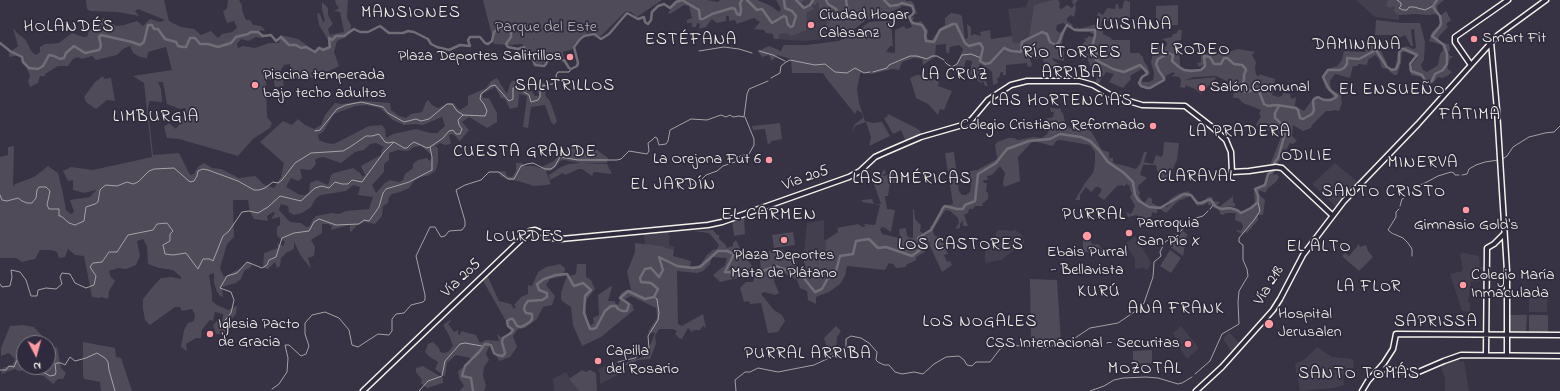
<!DOCTYPE html>
<meta charset="utf-8">
<style>
body{margin:0}
#map{position:relative;width:1560px;height:391px;overflow:hidden;background:#373244;font-family:"Indie Flower",sans-serif}
canvas{display:block}
.north{position:absolute;left:16px;top:335px;width:40px;height:40px;box-sizing:border-box;background:#2f2a3d;border:1px solid #7e7a81;border-radius:50%;rotate:174deg;font-size:11px;font-weight:700;line-height:16px;text-align:center;color:#f4f1e8}
.north::after{content:'';display:block;margin:auto;width:14px;height:18px;background:#ff9aa2;clip-path:polygon(50% 0,100% 100%,50% 72%,0 100%)}
</style>
<div id="map">
<canvas width="1560" height="391"></canvas>
<div class="north">N</div>
</div>
<script>
const g = document.querySelector('canvas').getContext('2d');
g.lineJoin = 'round';
function fillPath(path, color) {
  g.fillStyle = color;
  g.fill(path, 'evenodd');
}
function shape(rows) {
  const path = new Path2D();
  for (const r of rows) {
    path.moveTo(r[0], r[1]);
    for (let i = 2; i < r.length; i += 2) path.lineTo(r[i], r[i + 1]);
  }
  return path;
}
function trace(path, color, width, dash) {
  g.strokeStyle = color;
  g.lineWidth = width;
  g.lineCap = dash ? 'butt' : 'round';
  g.setLineDash(dash || []);
  g.stroke(path);
}
function drawText(font, color, halo, rows, align = 'center') {
  g.font = font + ' "Indie Flower",sans-serif';
  g.lineWidth = 3.5;
  g.setLineDash([]);
  g.textBaseline = 'middle';
  g.strokeStyle = halo;
  g.fillStyle = color;
  for (const [text, x, y, turn = 0] of rows) {
    g.save();
    g.translate(x, y);
    g.rotate((+turn || 0) * Math.PI / 180);
    g.textAlign = isNaN(turn) ? turn : align;
    if (halo) g.strokeText(text, 0, 0);
    g.fillText(text, 0, 0);
    g.restore();
  }
}
fillPath(shape([
 [779,0,843,0,843,35,834,38,804,41,774,39,776,17,782,8],
 [1028,0,1052,0,1034,6,1029,36,1023,39,1020,43,1013,43,1008,9,1026,7],
 [1356,0,1437,0,1435,10,1439,15,1415,14,1399,15,1399,20,1375,17],
 [1335,163,1359,183,1336,207,1312,184],
 [824,220,824,240,826,240,826,250,804,251,807,223],
 [1014,229,1021,234,1025,242,1001,260,985,263,985,247,990,244,998,230,1005,230,1013,231],
 [667,230,670,237,669,245,675,247,674,250,661,246,645,245,644,232],
 [1135,236,1151,262,1148,270,1143,268,1135,269,1135,259,1125,244],
 [1465,253,1479,256,1480,267,1486,266,1486,269,1473,271,1474,276,1486,275,1485,280,1471,282,1468,302,1470,303,1470,312,1462,311,1450,274,1463,271,1460,254],
 [1529,294,1548,294,1547,312,1529,312],
 [1181,326,1199,348,1187,359,1182,352,1173,333],
 [1229,332,1240,344,1232,353,1223,339],
 [1317,347,1332,357,1353,359,1354,367,1343,375,1344,385,1333,388,1300,391,1295,364,1305,359],
 [1458,357,1460,362,1464,361,1469,391,1445,391,1445,378,1440,364],
 [615,362,619,373,616,376,600,384,600,375,598,369],
 [566,372,570,378,569,379,579,391,554,391,553,379]
]), '#433f4e');
fillPath(shape([
 [86,0,164,0,169,21,181,27,194,29,201,35,211,31,218,38,222,34,232,32,237,28,234,21,227,23,223,12,227,8,228,0,239,0,242,5,242,10,246,20,250,20,253,25,261,26,265,30,264,31,260,30,259,33,264,38,256,37,248,41,241,39,237,44,238,48,243,46,255,48,269,43,279,43,280,35,298,39,315,51,319,46,324,48,328,47,328,40,319,25,317,13,320,14,323,22,325,21,322,9,322,2,328,8,328,15,333,24,328,29,330,35,344,32,340,12,334,11,339,8,336,4,335,0,348,0,347,18,351,25,351,31,346,37,337,41,334,52,339,66,329,71,332,76,325,76,315,79,303,75,295,79,289,76,292,72,290,64,284,65,281,70,284,86,275,87,273,76,271,80,266,78,267,117,272,123,270,128,253,139,238,156,179,139,167,138,164,127,169,123,176,129,182,120,186,108,180,109,167,104,163,82,158,82,161,89,162,102,149,101,148,109,153,155,179,153,190,175,194,174,198,167,204,163,212,168,221,169,239,178,255,176,263,184,274,188,281,177,284,163,260,142,283,121,292,125,298,119,305,125,314,129,321,125,325,115,335,103,342,104,364,101,390,103,391,110,399,116,406,118,411,114,422,112,426,102,428,100,432,105,438,108,448,103,454,103,457,108,460,110,468,105,468,96,486,88,491,81,497,78,507,94,510,84,512,81,517,80,524,88,531,90,535,96,539,96,538,89,540,82,547,84,545,95,550,101,557,121,554,125,551,122,545,105,531,107,528,128,523,127,527,96,519,94,518,107,510,109,505,99,501,98,495,87,482,94,483,98,489,98,497,113,497,122,487,128,469,117,462,122,469,130,460,141,453,134,449,135,451,144,445,145,440,143,435,146,438,148,438,162,436,170,430,175,421,177,414,181,409,188,400,192,392,194,389,197,388,203,383,206,382,216,375,224,365,222,357,225,350,233,350,225,331,230,332,226,328,224,322,224,322,233,311,240,315,247,314,256,308,258,311,269,301,256,294,242,294,249,286,253,281,258,280,266,277,268,275,262,268,269,263,268,264,253,278,248,277,243,283,246,285,242,277,236,277,227,280,225,280,217,271,219,275,213,273,212,267,216,268,221,254,219,250,212,248,200,233,200,234,237,227,244,220,268,224,277,239,269,248,262,252,263,251,267,244,271,241,279,236,283,222,287,223,297,220,296,217,292,214,283,214,273,209,275,212,293,212,301,217,305,228,310,237,306,236,314,225,327,225,334,216,334,213,325,217,321,219,323,223,319,223,314,215,312,213,321,210,320,208,322,202,330,201,338,196,338,186,344,187,351,181,347,184,330,188,323,194,321,195,315,192,309,182,311,180,307,175,307,150,325,145,320,143,309,143,299,155,284,161,278,172,277,181,279,181,277,173,270,159,268,148,264,147,246,143,239,137,241,140,256,136,265,126,269,118,268,109,271,111,277,115,281,109,291,108,299,102,297,99,298,92,297,84,256,75,255,68,249,65,257,59,258,57,252,51,250,40,250,35,259,22,262,16,258,0,258,0,157,8,155,8,147,14,146,13,187,15,184,34,177,48,166,58,173,62,189,66,210,71,214,74,212,70,200,90,197,96,190,84,193,73,190,73,180,68,181,63,171,71,167,93,170,152,157,144,83,133,76,172,70,166,47,148,52,147,58,140,57,133,53,130,46,123,49,117,55,96,60,92,56,82,59,78,57,73,59,68,66,58,66,45,74,45,76,40,76,38,83,30,87,28,81,30,76,23,59,20,55,9,57,9,53,18,46,13,28,17,33,25,39,32,52,36,55,40,52,40,47,45,44,59,43,72,33,83,37,87,37,89,31,103,18,116,26,124,25,137,21,143,26,150,19,160,22,165,20,138,9,135,11,139,16,118,12,90,11,87,9],
 [366,105,380,108,393,120,404,125,415,124,423,125,442,117,445,126,437,133,430,133,416,129,393,134,386,138,385,129,382,125,369,126,334,144,326,143,319,140,318,135,323,132,334,114,355,106],
 [376,143,384,147,382,149,381,155,361,166,365,175,363,177,360,173,353,168,334,173,331,175,328,185,317,180,310,183,309,192,305,195,300,195,286,187,291,178,298,181,302,178,300,169,311,170,316,164,315,160,318,158,323,157,341,163,355,152,364,150,370,144],
 [421,146,433,156,430,161,427,158,418,160,413,164,413,168,405,174,403,180,399,182,390,180,385,183,376,193,372,185,384,172,384,164,389,160,389,153,398,150,408,151,414,147],
 [353,185,360,187,358,195,373,197,369,209,346,211,339,214,332,213,316,216,313,219,310,226,306,227,301,223,290,222,279,210,281,204,288,206,289,212,294,215,302,213,311,207,316,198,321,195,346,191],
 [483,0,662,0,637,17,631,12,626,11,601,36,596,35,594,31,581,36,573,45,573,49,563,52,564,58,556,59,553,55,549,55,545,59,545,63,540,64,536,64,533,54,522,44,509,45,494,44],
 [677,0,707,0,718,2,720,0,757,0,771,6,779,12,781,9,776,0,804,0,801,3,805,8,810,5,815,9,807,12,806,31,802,31,800,33,791,36,787,33,780,34,778,39,774,39,773,34,766,33,764,30,754,29,760,22,754,18,737,24,735,20,729,21,729,16,726,16,726,21,717,23,712,19,706,27,699,29,700,24,697,23,696,27,692,27,692,23,687,23,687,20,692,18,689,6,684,5,670,14,668,13],
 [811,0,906,0,906,1,912,1,914,4,917,14,914,14,912,6,902,6,900,8,888,13,889,17,873,18,866,20,848,34,835,39,834,33,825,26,828,23,826,18,828,15,827,12,822,14,819,8,819,3,817,2,815,6,813,4],
 [1052,0,1058,0,1060,3,1059,8,1062,9,1067,5,1072,8,1074,5,1072,2,1073,0,1078,0,1075,4,1076,8,1074,17,1071,15,1067,18,1067,21,1073,25,1071,28,1063,23,1057,25,1056,30,1060,33,1063,30,1065,31,1060,50,1064,51,1064,61,1052,58,1053,60,1064,68,1059,69,1055,65,1049,72,1048,64,1044,63,1043,59,1038,57,1037,59,1034,59,1033,57,1030,58,1032,66,1028,67,1027,63,1006,65,1006,75,1003,75,1003,72,1001,72,999,78,997,78,998,83,993,85,992,72,989,69,980,64,979,67,988,86,985,86,983,81,981,83,977,80,977,74,973,70,973,76,970,74,972,61,966,60,961,79,959,78,961,69,956,66,963,49,959,45,950,47,949,54,946,52,946,44,936,45,935,57,923,65,922,59,914,58,902,62,899,70,893,69,871,74,862,72,860,74,857,89,859,103,865,121,873,123,882,122,890,136,869,146,871,137,866,122,855,126,852,133,854,125,863,118,862,113,857,110,855,114,826,78,823,73,792,73,791,59,777,55,772,61,769,55,762,57,758,51,769,46,779,50,780,52,784,45,807,45,838,41,851,36,869,22,882,21,891,21,893,46,890,46,886,52,895,53,895,30,904,26,906,29,912,27,909,20,911,16,914,18,912,21,915,23,921,21,928,30,927,37,929,40,932,40,939,29,945,25,945,18,951,13,958,14,962,16,965,39,968,38,967,24,971,27,971,36,974,34,981,36,980,32,990,30,991,39,1012,36,1013,43,1020,43,1020,41,1029,36,1034,5],
 [1125,0,1130,2,1130,18,1113,18,1113,21,1107,21,1106,18,1103,19,1101,23,1103,34,1111,38,1112,40,1130,40,1130,53,1139,53,1143,57,1144,62,1147,65,1150,74,1142,78,1142,82,1149,82,1153,80,1154,73,1151,62,1155,45,1162,47,1167,46,1167,42,1162,39,1172,37,1173,34,1177,33,1178,30,1182,30,1181,40,1175,41,1175,45,1179,46,1180,66,1186,69,1199,69,1202,71,1205,68,1203,65,1199,67,1197,63,1201,62,1201,55,1208,53,1209,50,1222,54,1238,49,1255,52,1252,55,1256,62,1255,69,1256,74,1259,77,1259,74,1275,79,1272,95,1278,97,1282,96,1283,93,1291,94,1290,96,1292,99,1296,97,1295,106,1304,111,1315,96,1327,99,1332,98,1333,96,1325,87,1322,76,1327,69,1337,66,1342,60,1344,51,1365,52,1369,43,1374,43,1379,47,1387,63,1386,69,1382,68,1379,59,1375,55,1368,60,1367,65,1358,64,1358,66,1353,66,1350,78,1335,74,1330,81,1330,85,1332,90,1342,95,1341,98,1342,103,1339,111,1333,110,1333,111,1326,111,1312,125,1311,128,1303,131,1293,125,1292,136,1297,141,1293,144,1290,143,1286,150,1283,149,1281,159,1276,165,1270,165,1281,137,1279,133,1275,128,1268,131,1265,125,1259,127,1256,125,1261,116,1259,114,1261,110,1243,103,1238,98,1233,98,1235,85,1220,78,1217,76,1194,77,1185,80,1217,77,1201,94,1195,89,1187,86,1187,84,1185,88,1180,87,1181,80,1179,77,1171,76,1175,74,1173,72,1166,76,1165,80,1161,83,1151,89,1141,87,1139,83,1139,79,1145,74,1143,68,1130,76,1131,79,1123,88,1109,82,1114,74,1106,72,1097,86,1095,85,1099,70,1097,67,1094,70,1091,68,1087,58,1083,59,1086,54,1088,54,1087,47,1082,45,1086,40,1084,38,1088,38,1088,36,1096,37,1096,35,1089,32,1079,32,1074,31,1077,27,1079,29,1097,24,1100,18,1098,17,1097,20,1096,19,1098,12,1103,15,1107,8,1115,9,1116,4,1118,4,1119,9,1123,8,1123,4],
 [1388,0,1444,0,1437,6,1438,13,1430,15,1415,14,1400,15,1396,14,1394,11,1395,7,1392,6,1391,8,1386,6],
 [1178,5,1178,25,1156,26,1156,6],
 [1446,11,1451,20,1446,24,1448,27,1439,36,1438,40,1441,43,1449,44,1450,50,1448,52,1450,56,1454,56,1450,59,1447,66,1448,69,1452,72,1447,76,1442,78,1438,77,1433,83,1426,86,1423,82,1424,80,1421,77,1411,75,1409,68,1418,57,1406,52,1402,52,1401,63,1397,75,1394,75,1389,71,1389,68,1394,69,1395,68,1399,49,1407,46,1413,49,1416,48,1414,29,1411,30,1413,46,1411,46,1405,35,1399,38,1395,38,1393,35,1375,35,1376,20,1402,23,1420,23,1425,42,1424,60,1421,65,1423,70,1427,72,1438,65,1440,54,1443,50,1442,45,1429,41,1432,32,1441,24,1441,19,1439,17],
 [916,75,923,75,935,80,939,82,938,86,952,91,944,110,940,109,938,115,928,104,916,98,910,78],
 [103,76,104,79,111,78,115,101,107,100,96,109,86,102,84,97,95,82],
 [1050,108,1061,109,1061,112,1063,113,1065,122,1070,129,1070,128,1082,129,1084,127,1084,124,1089,126,1088,130,1091,131,1102,150,1109,152,1109,158,1113,158,1113,162,1116,164,1122,165,1136,169,1140,164,1144,152,1147,152,1144,162,1153,164,1156,155,1161,157,1163,155,1164,142,1179,143,1177,160,1172,171,1169,170,1167,174,1169,175,1166,182,1158,175,1156,165,1143,165,1140,175,1146,177,1146,179,1138,186,1138,189,1140,193,1139,196,1144,203,1149,197,1152,199,1152,203,1158,206,1167,207,1171,203,1169,200,1178,194,1188,191,1200,203,1203,203,1208,197,1212,197,1213,201,1220,202,1217,205,1219,207,1233,196,1233,203,1235,203,1235,207,1229,206,1226,208,1241,212,1255,204,1254,191,1264,184,1268,173,1276,170,1273,174,1274,175,1277,174,1279,177,1276,182,1268,188,1265,193,1262,191,1259,191,1258,194,1265,200,1263,215,1258,215,1258,220,1247,233,1245,232,1242,234,1236,231,1237,230,1241,231,1243,227,1242,223,1235,220,1236,213,1226,213,1223,215,1220,214,1220,211,1213,207,1213,205,1208,205,1208,202,1204,205,1197,206,1191,196,1178,201,1166,213,1160,209,1157,209,1158,211,1155,214,1154,212,1152,213,1151,217,1144,223,1137,215,1128,217,1126,212,1131,214,1135,206,1130,197,1132,193,1130,190,1130,186,1126,184,1124,187,1122,185,1117,186,1104,200,1098,196,1102,190,1099,187,1096,187,1091,192,1086,187,1080,195,1080,200,1075,200,1085,183,1093,173,1095,163,1095,152,1090,145,1060,140,1056,141,1053,146,1033,141,1018,157,1020,181,1004,187,1003,182,1005,173,1000,166,992,175,987,176,988,180,983,180,984,183,987,183,986,191,988,193,988,199,982,204,983,206,975,206,973,209,969,209,968,213,964,215,968,226,963,226,963,220,960,224,960,228,955,229,959,223,958,218,950,211,946,210,944,212,933,230,934,235,938,237,940,235,948,254,944,255,947,262,950,261,952,265,942,272,929,244,931,243,928,242,923,245,925,252,916,257,916,260,906,265,906,267,896,268,893,264,889,263,885,270,847,266,845,276,840,284,829,292,816,297,816,304,808,300,807,291,800,288,797,280,787,275,780,268,776,268,773,270,774,281,779,293,775,295,764,292,761,294,774,310,782,315,785,321,778,332,768,333,761,303,750,304,749,301,744,302,740,288,746,282,753,282,754,278,751,275,720,282,713,275,725,265,727,258,712,257,710,264,703,271,697,273,677,271,678,324,682,326,703,314,706,328,703,326,700,330,694,330,692,332,688,328,682,339,679,338,675,334,677,331,673,329,659,329,655,336,656,344,650,359,638,360,631,364,618,367,634,359,641,358,648,353,646,349,650,346,655,333,648,332,657,318,656,308,631,296,625,299,626,302,632,304,634,310,601,337,582,346,573,325,571,307,562,301,561,298,561,293,565,281,567,277,576,274,577,264,586,264,586,277,591,280,595,289,587,299,585,306,588,327,594,323,593,318,599,315,598,295,611,286,612,287,608,301,615,301,615,303,618,305,620,300,619,297,622,292,627,290,631,290,627,272,635,252,635,243,661,246,674,250,673,256,691,261,690,266,696,266,701,264,707,255,713,250,717,249,719,245,709,233,693,231,713,230,717,235,719,235,719,239,725,244,727,248,733,246,733,243,736,240,742,252,758,274,761,273,760,259,765,258,767,253,771,250,782,249,797,262,795,270,791,269,791,270,796,271,806,269,804,261,805,251,826,250,826,240,838,232,837,228,858,224,863,227,866,226,863,224,875,225,880,205,862,202,862,200,872,199,874,204,881,204,871,176,881,174,884,169,886,173,883,175,883,176,888,175,889,176,890,173,894,173,895,183,890,183,888,196,885,196,887,209,895,210,891,232,883,227,880,229,882,234,899,238,900,236,899,229,906,228,907,236,911,238,913,238,913,209,914,209,915,219,921,225,920,231,925,235,928,234,931,229,930,226,934,225,943,206,953,204,945,153,954,152,959,191,962,195,966,195,970,192,971,186,970,171,977,170,997,159,995,145,997,142,1008,138,1014,138,1018,140,1033,137,1042,138,1048,133,1051,122,1050,119,1050,125,1047,131,1045,131,1044,123,1045,123,1045,119,1053,117,1054,112,1051,112],
 [888,114,918,129,923,135,906,142,901,130,893,134,884,118,887,117],
 [780,123,782,139,772,141,768,145,765,129,753,130,752,126],
 [566,146,587,151,597,150,608,158,607,163,582,163,607,164,612,174,594,172,592,176,582,169,579,169,565,175,563,173,550,180,549,175,561,167,569,164,581,163,564,160,560,161,555,168,550,171,546,171,551,184,547,185,534,186,518,181,509,180,503,177,501,177,498,172,505,171,507,176,512,177,516,171,516,163,522,163,524,166,534,166,540,168,554,161,559,155,569,150],
 [744,216,745,234,734,236,732,220],
 [1183,231,1187,234,1183,256,1169,246],
 [793,232,795,245,774,248,772,235],
 [1083,239,1090,239,1091,243,1095,245,1098,244,1107,254,1103,257,1094,252,1083,252],
 [1359,244,1360,247,1366,245,1368,251,1373,257,1359,271,1342,256,1345,253,1349,256],
 [1170,250,1181,258,1171,273,1160,266],
 [560,264,565,268,564,276,550,279,546,285,555,296,552,305,543,307,537,319,525,328,518,329,513,336,517,347,510,357,499,361,491,342,486,354,489,360,484,367,483,375,486,386,484,391,459,391,464,386,459,378,458,371,475,359,456,355,447,363,445,377,435,369,438,362,430,357,425,352,428,344,433,342,439,348,440,352,444,353,448,352,453,346,449,335,443,325,450,320,451,321,448,324,454,332,458,330,458,334,460,335,461,331,476,335,480,343,486,340,499,341,497,334,501,337,506,336,510,332,511,330,482,279,487,275,499,301,511,304,514,309,516,307,514,305,521,297,528,294,528,285,532,286,538,272,546,267],
 [1030,279,1057,280,1061,342,1046,346,1031,344],
 [1509,315,1527,315,1526,333,1509,333],
 [1529,315,1548,315,1548,333,1529,333],
 [23,325,34,327,44,338,46,343,24,343,24,367,48,367,48,347,49,350,57,347,61,368,66,373,63,379,58,379,53,384,44,376,38,375,35,369,19,371,15,369,1,374,3,368,13,364,15,359,9,353,1,356,1,348,10,326],
 [836,326,841,331,837,337,836,353,829,356,824,338],
 [83,342,115,348,116,357,121,358,132,391,101,391,100,382,84,379,83,375],
 [1152,350,1152,363,1133,364,1133,351],
 [423,366,443,378,443,383,427,388,421,383,422,380,416,372,416,368],
 [582,370,586,372,590,370,596,373,597,391,579,391,569,379]
]), '#504b59');
trace(shape([
 [1397,0,1401,3,1401,6,1399,8,1403,10,1407,10,1409,7,1414,7,1425,10,1433,6],
 [699,51,724,47,739,49,752,53],
 [759,51,773,55,785,61],
 [945,62,947,64,952,67,957,64,962,55,971,54,981,58],
 [873,72,887,68,889,65,910,56,917,56,927,59,932,56,937,56,944,60],
 [771,78,780,73,781,66,786,62,790,60,815,65,825,64,835,72,847,73,855,68,864,73,870,72],
 [315,131,320,130,337,109,346,105,361,102,383,107,388,113,404,122,416,119,421,121,429,119,447,104,452,104,457,111,463,115,485,116,487,111,484,104,480,99,481,94,491,86,495,85,509,101,513,99,513,88,516,87,529,95,531,102,538,100,540,97,540,90,542,86,557,83,556,75,558,72,569,72,571,69],
 [1501,160,1507,156,1513,147,1529,137,1545,133,1554,132,1560,126],
 [1462,175,1467,174,1469,169,1476,165,1485,162,1498,160],
 [688,186,699,182,706,175,717,171,723,166,735,162,740,156,749,154,754,145,754,139,745,117],
 [0,195,2,200,7,201,18,198,22,201,27,203,32,203,36,198,37,190,39,187,46,187,50,191,47,205,49,209,59,209,59,216,61,216,69,223,75,225,84,221,86,207,95,204,98,202,100,190,103,187,106,185,117,186,127,182,133,184,138,182,149,171,154,169,174,168,190,182,194,181,197,176,198,171,203,169,208,170,238,181,254,190,259,190,265,188,273,182,278,183,282,180,295,163,311,153,343,151,350,147,366,136,372,136,379,134,385,142,388,143,393,142],
 [1400,206,1402,199,1410,194,1417,185,1423,184,1438,176,1451,172,1454,173,1455,175,1459,175],
 [1210,209,1214,204],
 [1393,234,1388,230,1396,217,1396,212,1399,209],
 [1394,234,1403,238,1408,243,1412,249,1412,256],
 [0,284,2,287,10,286,12,277,11,270,20,272,26,280,31,296,37,296,38,290,46,288,56,289,62,284,60,277,62,273,70,274,75,283,86,288,94,285,96,276,90,267,93,263,102,262,109,252,117,252,128,235,153,230,157,224,167,223,173,231,170,234,170,241,163,245,165,254,173,255,186,253,198,269,203,259,210,259,213,261,223,236,229,231,242,212,249,211,258,213,268,207,280,196,301,201,315,188,322,186,329,188,335,182,342,184,348,184,352,180,362,182,384,152,394,142,404,148,407,148,411,144,414,142,427,148,430,147],
 [221,325,231,313,234,300,231,292,220,288,227,276,237,273,247,262,262,268,267,265,269,260,276,257,282,238,294,233,309,231,314,222,319,219,336,225,359,224,364,220,369,221,379,207,383,193,386,189,409,182,432,170,432,157,430,147,443,138,449,131,453,130,456,134,460,134,462,129,459,125,458,120,463,115],
 [618,362,635,358,649,348,648,336,658,320,659,313,657,299,654,297],
 [34,367,50,376,55,375,56,372,55,364,57,363,61,363,65,365,70,357,75,361,86,358,97,353,105,358,108,362,109,370,115,391],
 [0,370,6,370,9,366,14,367,17,360,24,361],
 [1195,374,1210,361,1222,334,1239,324,1238,302,1239,291,1248,276,1247,269,1243,260,1243,245,1239,242,1239,238,1254,220,1260,211,1258,202],
 [272,389,279,384,287,372,288,358,285,345,289,345,301,356,306,354,309,346,305,334,305,323,312,315,325,312,339,318,349,330,352,345,358,347,378,334,389,335,392,331,392,319,396,314,404,313,411,305,423,302,425,300,425,295,416,256,430,227,435,227,441,237,445,236,449,231,462,230,465,226,465,221,456,190,465,185,481,180,489,172,499,172,508,179,514,179,521,166,527,164,533,163,545,169,551,169,555,166,560,157,578,160,617,160,621,159,629,151,647,154,649,151,648,143,652,140,655,137,657,138,659,145,666,144,668,141,670,130,691,119,707,120,721,115,726,117,730,115,733,117,739,116,744,117,747,94,749,89,768,81],
 [419,391,428,381,442,376,445,361,460,344,465,343,482,346],
 [736,391,735,380,745,372,750,372,758,368,778,372,814,365,842,352,846,347,846,339,851,336,861,338,869,343,877,352,876,360,878,362,884,365,889,365,895,372,902,374,914,372,923,374,934,364,946,357,959,356,964,360,967,365,972,366,976,362,990,362,1000,349,1008,345,1046,348,1075,338,1090,328,1118,323,1140,308,1144,303,1153,277,1154,262,1161,256,1160,252,1165,242,1181,231,1189,220,1203,216,1208,211],
 [1090,391,1104,386,1114,380,1123,378,1146,377,1158,378,1178,384,1182,383,1192,377]
]), '#a6a2a4', 1);
trace(shape([
 [747,0,757,10,762,9,772,23,784,16,786,17,788,25,791,27,793,26,796,16,792,11,785,8,784,0],
 [796,0,804,8,810,5,813,0],
 [826,0,828,4,836,9,839,15,842,16,847,15,848,13,846,0],
 [884,0,890,6,898,5,902,3,912,6,914,11,913,14,909,17,911,21,913,23,922,25,926,32,925,35,926,41,934,42,940,30,953,24,956,24,965,43,969,46,980,43,983,48,980,61,985,64,990,63,1004,48,1011,51,1021,52,1022,42,1042,32,1047,34,1050,42,1056,45,1059,42,1062,34,1067,25,1075,30,1095,30,1095,36,1091,50,1100,56,1096,60,1113,69,1124,72,1140,65,1147,72,1147,74,1142,77,1139,83,1141,86,1147,88,1150,88,1164,80,1164,78,1159,71,1156,64,1158,59,1169,53,1173,55,1172,61,1179,67,1184,70,1191,71,1201,70,1205,66,1204,56,1210,57,1214,64,1221,64,1224,58,1227,58,1234,64,1242,65,1245,68,1246,70,1244,75,1244,80,1241,87,1243,91,1246,92,1253,90,1259,91,1264,104,1268,106,1277,105,1296,108,1298,110,1300,118,1303,119,1312,114,1314,110,1313,101,1314,99,1318,97,1324,100,1331,100,1335,98,1337,96,1329,89,1323,77,1328,70,1340,70,1344,68,1347,64,1347,58,1359,59,1376,50,1387,67,1392,70,1396,69,1399,62,1399,53,1401,49,1404,49,1417,55,1410,64,1411,71,1422,75,1426,82,1432,81,1435,74,1443,70,1447,64,1447,54,1444,45,1432,36,1440,26,1441,23,1440,16,1435,10,1433,6,1437,0],
 [0,43,10,51,22,57,23,62,29,68,38,69,43,66,49,55,54,56,60,59,64,58,66,53,74,46,85,53,99,50,101,46,99,37,101,35,132,42,140,45,144,42,148,25,152,25,154,29,158,29,165,39,176,42,178,46,183,47,186,47,190,38,195,38,200,44,208,44,218,47,231,43,236,37,248,34,251,32,258,32,263,36,271,35,276,41,281,37,289,45,296,45,301,48,306,47,315,52,319,48,323,50,330,47,329,38,332,40,336,36,344,36,354,29,360,32,368,32,380,26,389,33,403,33,408,31,414,32,428,39,431,44,437,47,449,50,460,45,470,46,468,40,470,37,480,37,485,43,488,44,492,41,494,32,499,29,503,29,507,30,511,33,511,37,506,44,508,47,518,49,524,47,531,55,535,65,544,66,546,64,550,57,552,56,556,60,564,60,569,68,571,69,577,66,578,63,574,47,580,39,584,36,594,34,601,39,609,34,627,13,638,19,644,17,645,22,648,24,651,20,652,12,658,6,664,4,670,8,676,2,682,0,699,10,700,19,703,19,712,14,732,8,735,9,737,14,740,15,741,10,740,3,742,0],
 [473,391,471,378,462,376,465,366,479,352,485,344,491,345,494,353,497,355,503,356,505,353,502,342,503,338,511,333,513,330,508,326,507,321,510,319,513,319,517,326,521,327,530,322,532,319,532,314,526,313,524,309,525,305,528,301,542,300,547,297,547,293,539,290,537,284,544,279,556,275,567,274,574,286,583,283,591,290,585,296,584,313,590,329,593,329,596,328,605,311,611,306,616,306,618,309,622,311,627,311,629,304,620,298,628,291,645,299,654,297,658,289,651,283,641,282,640,278,645,269,651,268,659,277,663,270,659,257,677,266,693,268,700,267,718,251,727,251,734,254,725,272,755,274,776,266,803,277,815,292,822,289,828,278,835,275,840,256,853,254,856,241,869,239,878,248,886,247,912,256,921,249,918,238,931,230,943,208,945,206,957,209,963,209,965,205,975,201,978,174,996,163,1007,149,1029,141,1050,139,1060,134,1081,137,1090,141,1099,150,1108,162,1124,173,1133,182,1135,195,1139,201,1149,207,1160,208,1184,194,1191,195,1197,203,1201,203,1208,200,1211,200,1215,206,1221,209,1230,208,1237,210,1241,213,1251,208,1258,202,1258,195,1255,189,1265,185,1268,174,1274,170,1274,163,1278,158,1286,130,1285,127,1275,118,1275,113,1279,106]
]), '#726e77', 2.5);
const major = shape([
 [1491,42,1497,110,1507,271,1507,355],
 [1471,65,1455,42,1455,37,1508,0],
 [1486,355,1487,248,1494,244,1504,234],
 [1379,371,1385,369,1416,373,1444,361,1461,355,1560,356],
 [363,391,530,231,535,230,553,238,561,239,708,225,722,222,849,177,860,171,875,157,886,152,921,137,966,124,972,119,988,100,1011,85,1027,81,1079,81,1093,85,1112,96,1142,105,1185,106,1212,127,1226,140,1231,152,1232,172,1249,171,1276,167,1282,168,1332,215],
 [1196,391,1222,367,1273,310,1280,299,1303,255,1344,201,1418,124,1498,35,1546,0],
 [1362,391,1368,381,1384,363,1393,349,1396,334,1560,335]
]);
trace(major, '#f4f1e8', 7);
trace(major, '#2f2a3d', 4);
for (const [x, y, r, color] of [
 [811,25,4,"#ff9aa2"],
 [1474,39,4,"#ff9aa2"],
 [570,57,4,"#ff9aa2"],
 [255,85,4,"#ff9aa2"],
 [1202,88,4,"#ff9aa2"],
 [1153,126,4,"#ff9aa2"],
 [769,160,4,"#ff9aa2"],
 [1466,210,4,"#ff9aa2"],
 [1129,233,4,"#ff9aa2"],
 [1087,236,5,"#ff9aa2"],
 [784,240,4,"#ff9aa2"],
 [1463,285,4,"#ff9aa2"],
 [1269,324,5,"#ff9aa2"],
 [210,334,4,"#ff9aa2"],
 [1188,344,4,"#ff9aa2"],
 [598,361,4,"#ff9aa2"]
]) {
  const dot = new Path2D();
  dot.arc(x, y, r, 0, 2 * Math.PI);
  g.fillStyle = color;
  g.fill(dot);
  trace(dot, '#2f2a3d', 1.5);
}
drawText('16px', '#f4f1e8', '#2f2a3d', [
 ["Ciudad Hogar",819,16],
 ["Calasanz",819,34],
 ["Smart Fit",1482,39],
 ["Plaza Deportes Salitrillos",562,57,"right"],
 ["Piscina temperada",263,76],
 ["bajo techo adultos",263,94],
 ["Salón Comunal",1210,88],
 ["Colegio Cristiano Reformado",1145,126,"right"],
 ["La Orejona Fut 6",761,160,"right"],
 ["Parroquia",1137,224],
 ["San Pío X",1137,242],
 ["Gimnasio Gold's",1466,226,"center"],
 ["Ebais Purral",1087,253,"center"],
 ["- Bellavista",1087,271,"center"],
 ["Plaza Deportes",784,256,"center"],
 ["Mata de Plátano",784,274,"center"],
 ["Colegio María",1471,276],
 ["Inmaculada",1471,294],
 ["Hospital",1278,315],
 ["Jerusalen",1278,333],
 ["Iglesia Pacto",218,325],
 ["de Gracia",218,343],
 ["CSS Internacional - Securitas",1180,344,"right"],
 ["Capilla",606,352],
 ["del Rosario",606,370]
], 'left');
drawText('16px', '#bbb7b6', '#2f2a3d', [
 ["Parque del Este",546,28]
]);
drawText('16px', '#f4f1e8', '#2f2a3d', [
 ["Vía 205",806,179,-20],
 ["Vía 205",462,279,-44],
 ["Vía 218",1270,286,-59]
]);
g.letterSpacing = '1px';
drawText('17px', '#f4f1e8', '#2f2a3d', [
 ["MANSIONES",411,14],
 ["LUISIANA",1134,26],
 ["HOLANDÉS",69,28],
 ["ESTÉFANA",691,41],
 ["DAMINANA",1357,46],
 ["EL RODEO",1190,51],
 ["RÍO TORRES",1072,54],
 ["ARRIBA",1072,74],
 ["LA CRUZ",955,76],
 ["SALITRILLOS",565,87],
 ["EL ENSUEÑO",1392,91],
 ["LAS HORTENCIAS",1062,102],
 ["FÁTIMA",1470,116],
 ["LIMBURGIA",156,118],
 ["LA PRADERA",1240,133],
 ["CUESTA GRANDE",525,153],
 ["ODILIE",1307,157],
 ["MINERVA",1423,164],
 ["CLARAVAL",1197,178],
 ["LAS AMÉRICAS",912,180],
 ["EL JARDÍN",673,186],
 ["SANTO CRISTO",1384,193],
 ["LOURDES",525,238],
 ["LOS CASTORES",961,246],
 ["EL ALTO",1319,248],
 ["LA FLOR",1369,288],
 ["KURÚ",1099,293],
 ["ANA FRANK",1176,310],
 ["LOS NOGALES",980,323],
 ["SAPRISSA",1436,323],
 ["PURRAL ARRIBA",808,355],
 ["MOZOTAL",1145,370],
 ["SANTO TOMÁS",1359,375]
]);
g.letterSpacing = '0px';
g.letterSpacing = '1px';
drawText('18px', '#f4f1e8', '#2f2a3d', [
 ["EL CARMEN",769,216],
 ["PURRAL",1094,216]
]);
g.letterSpacing = '0px';
</script>
